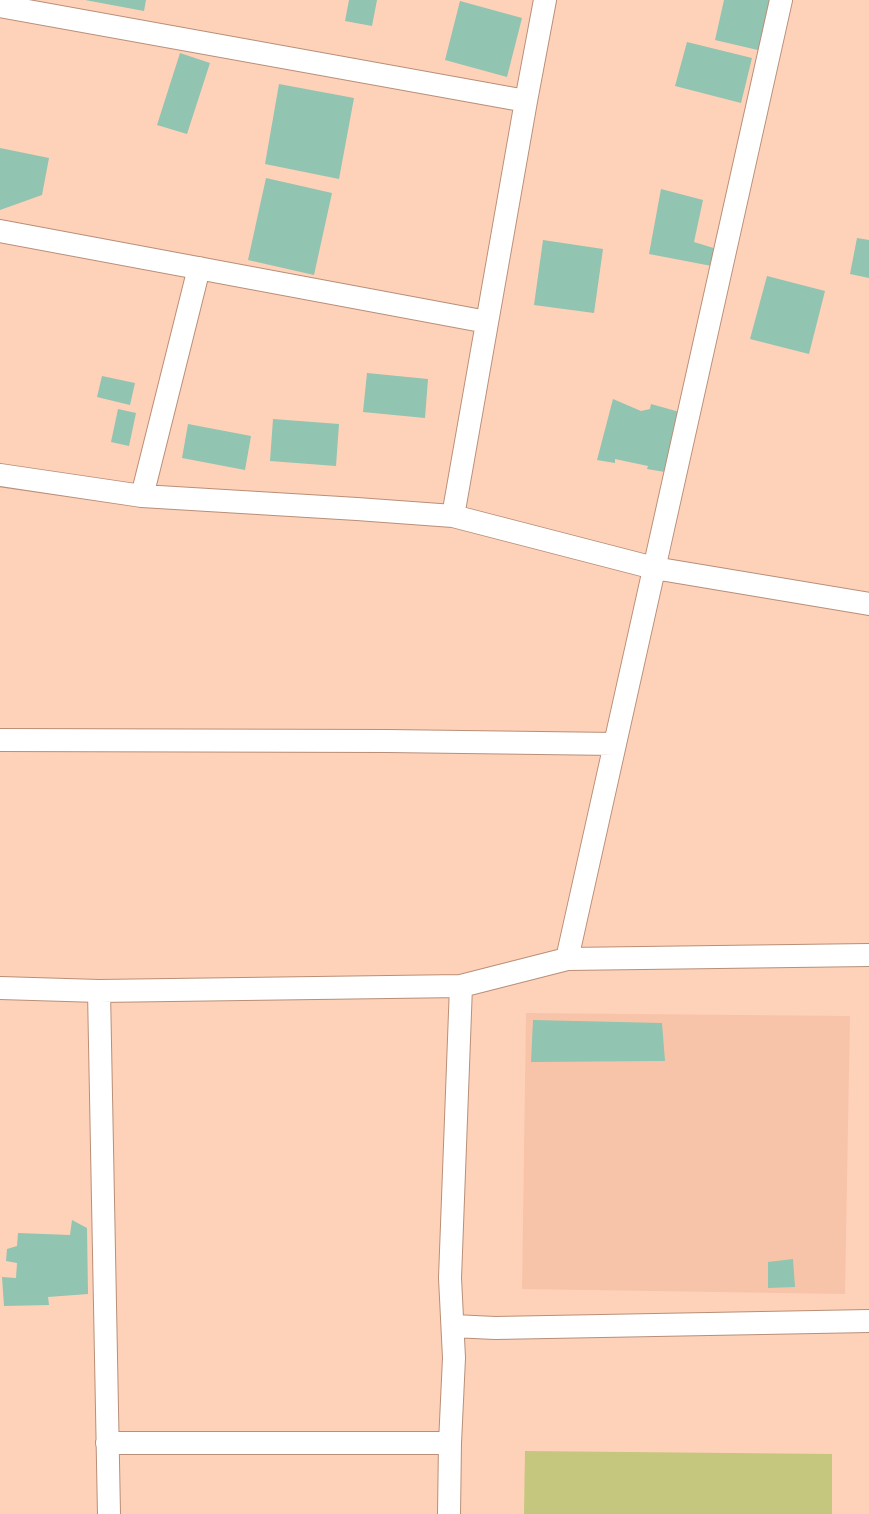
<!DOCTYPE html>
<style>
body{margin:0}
canvas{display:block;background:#fed1b9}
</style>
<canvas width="869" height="1514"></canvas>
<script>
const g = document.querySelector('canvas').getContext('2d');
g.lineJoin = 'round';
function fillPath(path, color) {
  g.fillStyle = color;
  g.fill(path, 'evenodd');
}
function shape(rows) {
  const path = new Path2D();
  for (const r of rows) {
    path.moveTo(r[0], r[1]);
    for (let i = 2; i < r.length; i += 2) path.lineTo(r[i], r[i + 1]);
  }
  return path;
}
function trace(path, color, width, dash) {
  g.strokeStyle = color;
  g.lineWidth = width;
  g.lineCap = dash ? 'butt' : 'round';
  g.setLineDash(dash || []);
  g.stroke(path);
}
fillPath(shape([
 [526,1013,850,1016,845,1294,522,1289]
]), '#f8c4a9');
fillPath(shape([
 [525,1451,832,1454,832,1514,524,1514]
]), '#c5c77e');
fillPath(shape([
 [85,0,146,0,144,11],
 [349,0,377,0,372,26,345,21],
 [724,0,773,0,762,51,715,40],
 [460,1,522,18,507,77,445,60],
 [687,42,752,58,741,103,675,86],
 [180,53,210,63,187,134,157,125],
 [279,84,354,98,339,179,265,164],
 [0,148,49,158,42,195,0,210],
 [266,178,332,193,314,275,248,260],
 [661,189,703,200,694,242,720,250,717,267,649,254],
 [857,238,869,240,869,278,850,274],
 [543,240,603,249,594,313,534,305],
 [767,276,825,291,809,354,750,339],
 [367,373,428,379,425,418,363,412],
 [102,376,135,383,130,405,97,397],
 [613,399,641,411,650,409,651,404,683,413,665,472,647,469,648,466,615,459,615,463,597,460],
 [118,409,136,413,129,446,111,442],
 [273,419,339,424,336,466,270,461],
 [188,424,251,436,245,470,182,458],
 [533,1020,662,1023,665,1061,531,1062],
 [72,1220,87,1228,88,1294,48,1297,49,1305,4,1306,2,1277,16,1278,17,1263,6,1261,7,1249,17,1246,18,1233,70,1235],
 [793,1259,795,1287,768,1288,768,1262]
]), '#91c4b1');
const minor = shape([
 [0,6,526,101],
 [0,231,487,322],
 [0,475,142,496,357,509,453,516,654,568,869,604],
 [142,496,199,268],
 [453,516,526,101,545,0],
 [0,740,388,741,615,744],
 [567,959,781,0],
 [0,988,99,991,461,986,567,959,869,955],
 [99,991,109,1514],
 [453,1326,495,1328,869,1321],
 [107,1443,450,1443],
 [449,1514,450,1443,454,1358,450,1278,461,986]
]);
trace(minor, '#b98f78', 24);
trace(minor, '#fff', 22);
</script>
